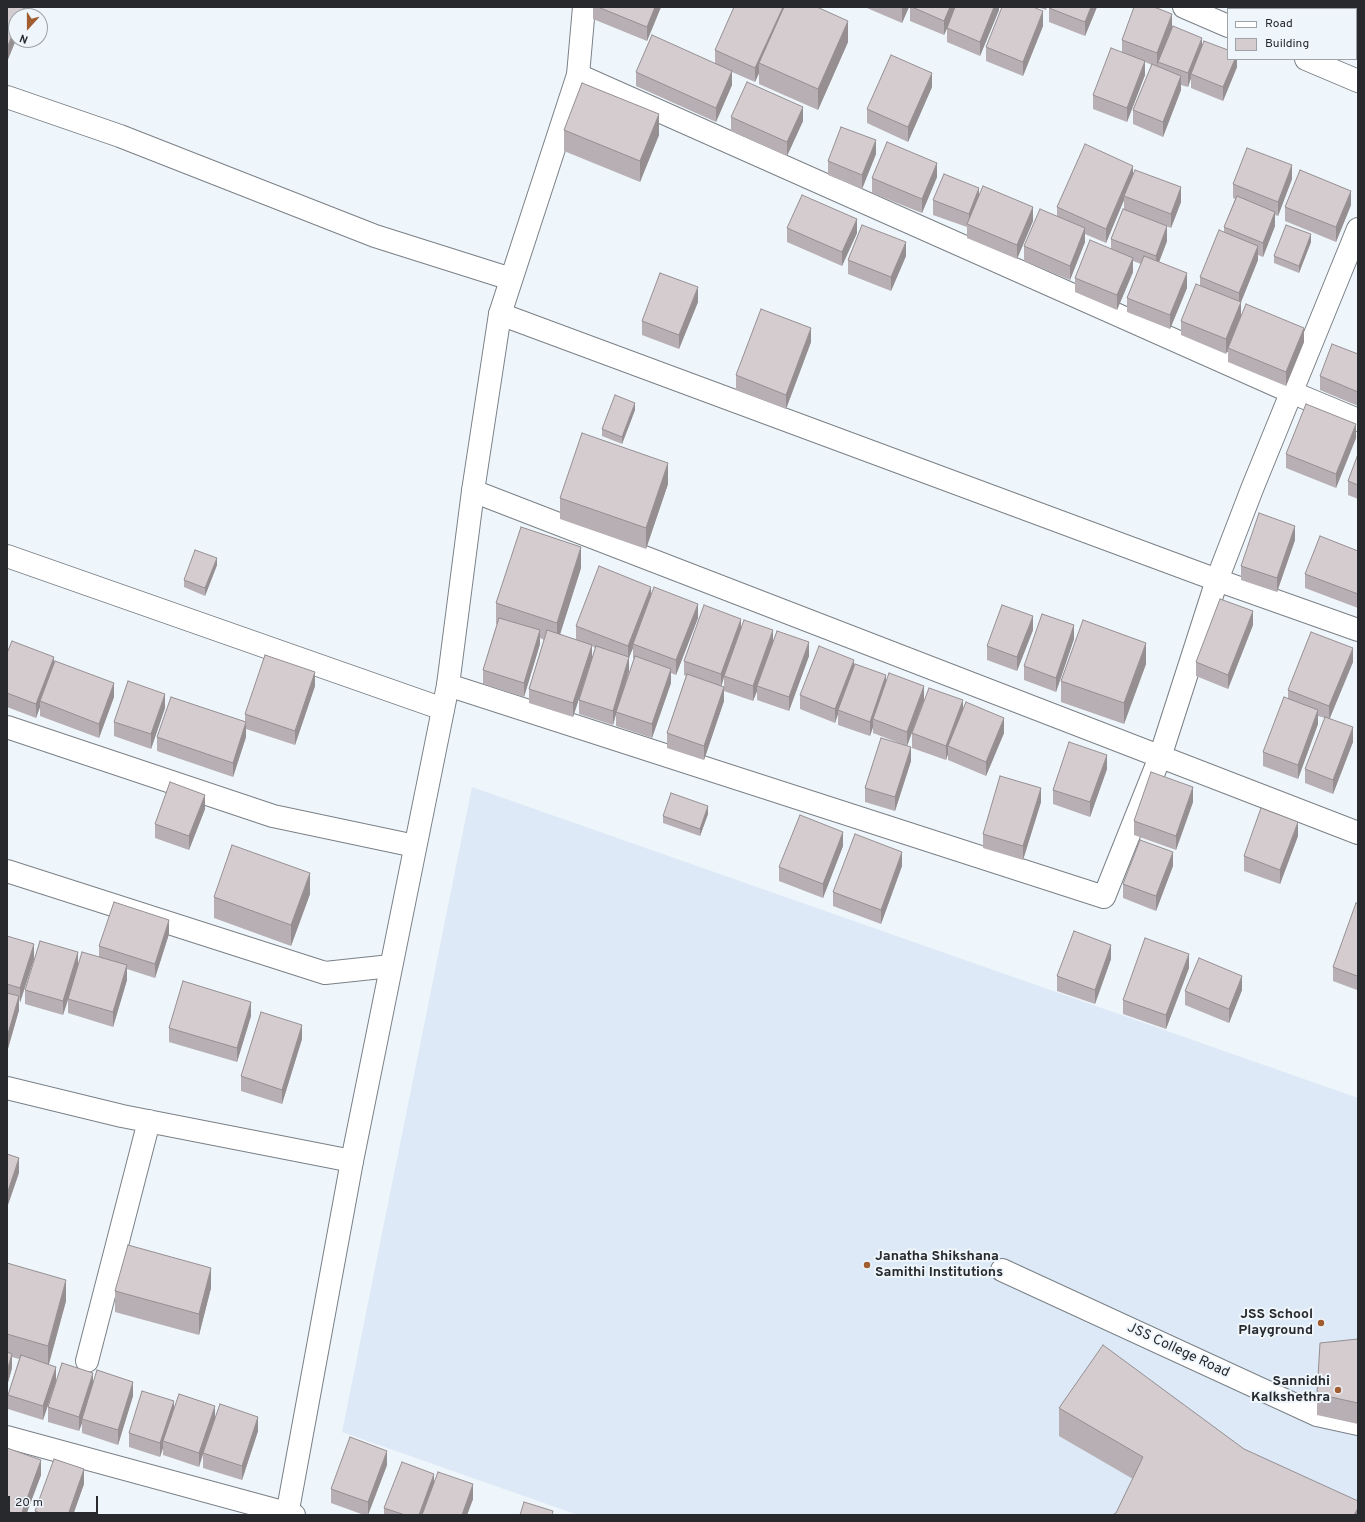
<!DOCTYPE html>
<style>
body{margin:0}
#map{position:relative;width:1365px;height:1522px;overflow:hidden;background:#eef5fb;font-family:Overpass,sans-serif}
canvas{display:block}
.frame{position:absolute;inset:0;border:8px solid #27292c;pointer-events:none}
.legend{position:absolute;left:1227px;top:8px;width:130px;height:52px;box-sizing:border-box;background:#eef5fb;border:1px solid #9ea3a8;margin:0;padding:5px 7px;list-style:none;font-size:12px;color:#27292c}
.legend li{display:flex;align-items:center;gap:8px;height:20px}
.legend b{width:20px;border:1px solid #9ea3a8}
.north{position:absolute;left:8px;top:8px;width:40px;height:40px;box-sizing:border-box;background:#eef5fb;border:1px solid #9ea3a8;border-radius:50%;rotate:201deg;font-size:11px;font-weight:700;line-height:16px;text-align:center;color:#27292c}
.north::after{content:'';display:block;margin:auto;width:14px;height:18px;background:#a15c30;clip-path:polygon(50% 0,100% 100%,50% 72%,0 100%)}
.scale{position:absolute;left:8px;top:1496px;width:90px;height:18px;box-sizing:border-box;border:2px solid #27292c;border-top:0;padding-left:5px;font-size:12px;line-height:14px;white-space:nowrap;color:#27292c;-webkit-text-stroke:3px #eef5fb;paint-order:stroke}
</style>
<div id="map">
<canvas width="1365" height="1522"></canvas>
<div class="frame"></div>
<ul class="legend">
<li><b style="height:5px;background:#fff"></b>Road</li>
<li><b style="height:11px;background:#d5ccd0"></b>Building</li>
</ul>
<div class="north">N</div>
<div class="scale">20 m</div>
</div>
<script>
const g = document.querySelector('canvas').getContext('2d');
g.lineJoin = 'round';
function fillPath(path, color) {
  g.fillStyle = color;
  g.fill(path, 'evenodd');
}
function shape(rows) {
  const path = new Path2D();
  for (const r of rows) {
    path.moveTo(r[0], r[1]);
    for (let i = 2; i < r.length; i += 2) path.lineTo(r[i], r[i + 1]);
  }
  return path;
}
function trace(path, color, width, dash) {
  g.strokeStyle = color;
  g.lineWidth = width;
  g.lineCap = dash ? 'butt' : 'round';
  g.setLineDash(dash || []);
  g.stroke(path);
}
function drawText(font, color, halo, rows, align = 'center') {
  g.font = font + ' Overpass,sans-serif';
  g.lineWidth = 4;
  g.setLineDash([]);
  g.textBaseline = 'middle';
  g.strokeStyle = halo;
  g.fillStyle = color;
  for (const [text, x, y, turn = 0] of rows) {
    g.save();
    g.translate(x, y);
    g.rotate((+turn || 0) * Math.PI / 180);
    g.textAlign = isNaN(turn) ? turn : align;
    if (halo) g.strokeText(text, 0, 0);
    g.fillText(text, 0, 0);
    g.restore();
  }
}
fillPath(shape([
 [472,787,1358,1098,1358,1515,578,1515,342,1432]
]), '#dde9f6');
const minor = shape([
 [1184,7,1228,26],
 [1306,59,1358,81],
 [578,75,1291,392,1358,420],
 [7,97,120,136,375,236,511,279],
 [500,314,1217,580,1358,630],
 [473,491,1358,833],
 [7,556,443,709],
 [448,685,1104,897,1160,757,1217,580,1252,489,1358,229],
 [7,727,273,816,415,846],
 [7,871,325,973,391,966],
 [7,1088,122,1116,352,1161],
 [1002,1270,1317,1415,1358,1424],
 [87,1361,149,1121],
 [7,1437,294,1515]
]);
const tertiary = shape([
 [287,1515,352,1161,448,685,473,491,500,314,578,75,584,7]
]);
trace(minor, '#7a8086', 24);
trace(tertiary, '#7a8086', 24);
trace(minor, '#fff', 22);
trace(tertiary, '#fff', 22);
fillPath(shape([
 [593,7,661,7,647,41,593,19],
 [867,7,909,7,902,23,867,8],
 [910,7,999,7,999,10,980,56,947,42,947,29,944,35,910,21],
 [1037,7,1047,7,1046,10],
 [1049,7,1097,7,1085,36,1049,22],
 [1043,26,1023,76,986,61,986,47],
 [1172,28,1165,45,1202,46,1237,59,1237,67,1223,101,1191,88,1191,78,1188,87,1181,85,1181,90,1163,137,1133,124,1133,110,1152,65,1145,62,1145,75,1127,122,1093,109,1093,95,1122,52,1122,40],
 [848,42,818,110,759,84,759,73,755,82,732,72,732,85,716,122,636,86,636,72,715,63,715,50],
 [932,87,908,142,867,123,867,109],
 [731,117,803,121,787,156,731,131],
 [564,130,659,135,640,182,564,151],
 [876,154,862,189,828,175,828,161],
 [1133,173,1181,202,1171,228,1146,218,1167,241,1159,262,1187,288,1170,329,1127,312,1127,298,1141,264,1133,261,1133,272,1117,310,1075,292,1075,278,1111,249,1111,239,1124,210,1124,200,1106,243,1085,234,1085,242,1070,280,1024,261,1024,246,1057,216,1057,207],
 [937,177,922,213,872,193,872,178],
 [1292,179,1278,216,1275,215,1275,226,1263,257,1258,255,1258,260,1241,302,1241,316,1235,332,1304,342,1286,386,1228,362,1228,349,1226,354,1181,335,1181,321,1200,286,1200,277,1224,232,1224,227,1235,199,1233,198,1233,184],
 [979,195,1033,221,1017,259,967,238,967,227,933,215,933,200],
 [1351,205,1336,242,1285,221,1285,207],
 [787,228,857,233,842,266,787,242],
 [1311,242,1299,273,1274,263,1274,256],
 [906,256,891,291,848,274,848,260],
 [698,302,679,349,642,335,642,321],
 [811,342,786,409,736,390,736,375],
 [1358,354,1358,406,1320,390,1320,376],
 [635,410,622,444,602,436,602,429],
 [1356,438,1336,488,1286,468,1286,454],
 [1358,454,1358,499,1348,495,1348,481],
 [668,484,646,549,560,519,560,498],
 [1295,540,1277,592,1241,580,1241,566],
 [1358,551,1358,608,1305,588,1305,574],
 [217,565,205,596,184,587,184,580],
 [581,568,560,634,576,640,576,626,651,596,698,618,676,675,671,673,671,683,652,738,616,726,616,714,613,725,579,714,579,700,595,648,592,646,592,659,573,717,529,703,529,689,544,640,540,638,540,644,524,697,483,684,483,670,497,624,496,624,496,603],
 [633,648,633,658,634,659,625,686,629,671,629,657],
 [1253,625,1228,689,1196,676,1196,662],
 [741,629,773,640,809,656,789,711,757,700,757,691,753,701,724,691,724,701,704,760,667,748,667,733,686,676,684,675,684,661],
 [724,678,724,687,721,686],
 [1033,630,1017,671,987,660,987,646],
 [1074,639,1056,692,1024,680,1024,666],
 [7,653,54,664,114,697,99,738,40,716,40,707,36,718,7,707],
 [1353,662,1330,718,1353,742,1333,794,1305,783,1305,769,1325,718,1318,716,1318,724,1298,779,1263,766,1263,752,1288,699,1288,690],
 [1146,664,1124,724,1061,702,1061,681],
 [854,668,924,700,907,746,873,733,873,727,870,736,838,725,838,714,835,723,800,709,800,695],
 [315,686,295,745,246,729,246,737,233,777,157,751,157,737,245,722,245,714],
 [165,708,151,749,114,736,114,722],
 [963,711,1004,733,986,776,948,760,948,754,946,760,912,748,912,733],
 [911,761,895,811,865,802,865,788],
 [1107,769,1090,817,1053,804,1053,790],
 [1041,802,1023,860,983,848,983,834],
 [1193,802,1176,850,1134,835,1134,821],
 [205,809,189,850,155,838,155,824],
 [708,814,700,836,663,823,663,816],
 [1298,836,1280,884,1244,871,1244,856],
 [843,846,823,898,779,881,779,867],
 [902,866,881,924,833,906,833,892],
 [1173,866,1156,911,1123,898,1123,884],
 [310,894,291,946,214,918,214,897],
 [1358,904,1357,990,1333,981,1333,967],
 [169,934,155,978,127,969,127,980,113,1027,68,1013,68,1000,63,1015,25,1004,25,990,78,966,99,957,99,946],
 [7,936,34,959,19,1002,19,1010,7,1052],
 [1111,959,1095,1004,1057,991,1057,976],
 [1189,968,1166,1029,1123,1014,1123,1000],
 [1242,990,1229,1023,1185,1005,1185,991],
 [251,1016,237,1062,169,1042,169,1028],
 [302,1039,282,1104,241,1091,241,1076],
 [7,1263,66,1301,49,1364,56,1381,43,1420,8,1409,8,1395,19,1359,12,1357,12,1368,7,1386],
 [211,1288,199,1335,115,1312,115,1291],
 [1358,1339,1358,1424,1317,1415,1317,1394],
 [93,1383,133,1396,118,1445,82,1433,82,1423,79,1431,48,1422,48,1407],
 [174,1408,258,1431,242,1480,203,1468,203,1455,199,1467,163,1455,163,1448,160,1457,129,1447,129,1433],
 [1059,1408,1244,1449,1116,1513,1133,1479,1059,1436],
 [7,1448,41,1475,26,1515,7,1515],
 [387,1465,368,1515,364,1515,331,1503,331,1489],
 [434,1483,473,1499,467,1515,384,1515,384,1508],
 [84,1484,73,1515,35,1515,35,1511]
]), '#b7afb3');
fillPath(shape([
 [24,7,29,7,26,16,20,16],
 [655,7,661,7,647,41,647,27],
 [783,7,788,7,759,63,759,73,755,82,755,68],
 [903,7,909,7,902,23,902,9],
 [950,7,956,7,944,35,944,21],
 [994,7,999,7,999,10,980,56,980,42],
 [1091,7,1097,7,1085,36,1085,22],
 [1043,11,1043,26,1023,76,1023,62],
 [1172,14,1172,28,1159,62,1158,62,1157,67,1157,53],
 [848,21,848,42,818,110,818,89],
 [16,26,16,40,7,62,7,48],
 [1202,38,1202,52,1191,74,1191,78,1188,87,1188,73],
 [1235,59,1237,59,1237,67,1223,101,1223,87],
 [1145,61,1145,75,1127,122,1127,108],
 [732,71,732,85,716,122,716,108],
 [932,73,932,87,908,142,908,127],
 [1181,76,1181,90,1163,137,1163,122],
 [803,107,803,121,787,156,787,142],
 [659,114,659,135,640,182,640,161],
 [876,140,876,154,862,189,862,175],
 [937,163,937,177,922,213,922,199],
 [1292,165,1292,179,1278,216,1278,202],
 [1133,166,1133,180,1124,196,1124,200,1106,243,1106,229],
 [1181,187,1181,202,1171,228,1171,214],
 [979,188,979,202,969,225,969,214],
 [1351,191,1351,205,1336,242,1336,227],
 [1033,207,1033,221,1017,259,1017,245],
 [1275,212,1275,226,1263,257,1263,243],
 [857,219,857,233,842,266,842,252],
 [1167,226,1167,241,1156,270,1156,256],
 [1085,228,1085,242,1070,280,1070,266],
 [1311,234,1311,242,1299,273,1299,266],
 [906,242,906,256,891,291,891,277],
 [1258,246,1258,260,1239,307,1239,293],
 [1133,258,1133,272,1117,310,1117,295],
 [1187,273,1187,288,1170,329,1170,315],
 [698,287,698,302,679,349,679,335],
 [1241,302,1241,316,1226,354,1226,339],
 [811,328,811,342,786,409,786,395],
 [1304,328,1304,342,1286,386,1286,372],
 [635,403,635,410,622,444,622,437],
 [1356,424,1356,438,1336,488,1336,474],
 [668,463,668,484,646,549,646,528],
 [1295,526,1295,540,1277,592,1277,578],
 [581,547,581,568,557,644,557,623],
 [217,558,217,565,205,596,205,588],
 [651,587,651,601,633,644,633,648,628,660,628,646],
 [698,604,698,618,676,675,676,660],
 [1253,611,1253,625,1228,689,1228,675],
 [1033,616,1033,630,1017,671,1017,657],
 [741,619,741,633,724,676,721,688,721,674],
 [1074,625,1074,639,1056,692,1056,678],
 [540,630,540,644,524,697,524,683],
 [773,630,773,645,757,686,757,691,753,701,753,686],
 [809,642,809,656,789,711,789,697],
 [1146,643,1146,664,1124,724,1124,703],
 [592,645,592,659,573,717,573,703],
 [1353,648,1353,662,1329,720,1329,706],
 [54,657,54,671,40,701,40,707,36,718,36,704],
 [629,657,629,671,617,712,616,712,616,714,613,725,613,711],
 [854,660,854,674,838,710,838,714,835,723,835,709],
 [671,669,671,683,652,738,652,724],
 [315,672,315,686,295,745,295,731],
 [886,675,886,689,873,719,873,727,870,736,870,722],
 [114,683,114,697,99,738,99,724],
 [924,686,924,700,907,746,907,732],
 [724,687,724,701,704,760,704,746],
 [165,694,165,708,151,749,151,734],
 [963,700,963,715,948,746,948,754,946,760,946,746],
 [1318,710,1318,724,1298,779,1298,765],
 [1004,718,1004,733,986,776,986,762],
 [246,722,246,737,233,777,233,763],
 [1353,727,1353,742,1333,794,1333,780],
 [911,747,911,761,895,811,895,797],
 [1107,755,1107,769,1090,817,1090,802],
 [1193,787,1193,802,1176,850,1176,836],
 [1041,788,1041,802,1023,860,1023,846],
 [205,795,205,809,189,850,189,836],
 [708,806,708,814,700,836,700,829],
 [1298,822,1298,836,1280,884,1280,870],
 [843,832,843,846,823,898,823,884],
 [902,852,902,866,881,924,881,910],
 [1173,852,1173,866,1156,911,1156,896],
 [310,873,310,894,291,946,291,925],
 [169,920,169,934,155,978,155,964],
 [34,944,34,959,20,1003,20,988],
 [1111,945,1111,959,1095,1004,1095,990],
 [78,952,78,967,63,1015,63,1001],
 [1189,954,1189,968,1166,1029,1166,1015],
 [127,965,127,980,113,1027,113,1012],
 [1358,973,1358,987,1357,990,1357,976],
 [1242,976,1242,990,1229,1023,1229,1009],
 [19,996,19,1010,7,1052,7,1037],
 [251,1002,251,1016,237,1062,237,1048],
 [302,1025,302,1039,282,1104,282,1090],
 [19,1158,19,1173,7,1208,7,1194],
 [8,1219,8,1233,7,1235,7,1221],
 [211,1268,211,1288,199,1335,199,1314],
 [66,1280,66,1301,48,1367,48,1346],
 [12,1354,12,1368,7,1386,7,1371],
 [56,1367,56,1381,43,1420,43,1406],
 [93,1373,93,1387,82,1419,82,1423,79,1431,79,1417],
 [133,1382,133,1396,118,1445,118,1430],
 [174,1401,174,1415,163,1441,163,1448,160,1457,160,1443],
 [215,1406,215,1420,203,1453,199,1467,199,1453],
 [258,1417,258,1431,242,1480,242,1466],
 [387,1451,387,1465,368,1515,368,1502],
 [41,1460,41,1475,26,1515,21,1515],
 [84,1469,84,1484,73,1515,68,1515],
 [434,1474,434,1488,424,1515,419,1515],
 [473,1484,473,1499,467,1515,462,1515],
 [1358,1508,1358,1515,1354,1515]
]), '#958f92');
const building = shape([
 [7,7,24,7,20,16,16,16,16,26,7,48,7,7],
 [598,7,655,7,647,27,598,7],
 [734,7,783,7,755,68,715,50,734,7],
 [784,7,817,7,848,21,818,89,759,63,784,7],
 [912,7,950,7,944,21,912,7],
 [955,7,994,7,980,42,947,28,955,7],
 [1002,7,1033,7,1043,11,1023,62,986,47,1002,7],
 [1049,7,1091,7,1085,22,1049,8,1049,7],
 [1134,7,1154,7,1172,14,1157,53,1122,40,1134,7],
 [1173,26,1202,38,1188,73,1158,62,1173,26],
 [652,35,732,71,716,108,636,72,652,35],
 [1204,41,1228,50,1228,59,1235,59,1223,87,1191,74,1204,41],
 [1111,48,1145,61,1127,108,1093,95,1111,48],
 [891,55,932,73,908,127,867,109,891,55],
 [1152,64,1181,76,1163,122,1133,110,1152,64],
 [747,82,803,107,787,142,731,117,747,82],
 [582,83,659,114,640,161,564,130,582,83],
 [841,127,876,140,862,175,828,161,841,127],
 [887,142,937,163,922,199,872,178,887,142],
 [1085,144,1133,166,1106,229,1057,207,1085,144],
 [1247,148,1292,165,1278,202,1233,184,1247,148],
 [1135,170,1181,187,1171,214,1124,196,1135,170],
 [1300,170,1351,191,1336,227,1285,207,1300,170],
 [944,174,979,188,969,214,933,200,944,174],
 [983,186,1033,207,1017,245,967,224,983,186],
 [802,195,857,219,842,252,787,228,802,195],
 [1237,196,1275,212,1263,243,1224,227,1237,196],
 [1040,209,1085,228,1070,266,1024,246,1040,209],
 [1123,209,1167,226,1156,256,1111,239,1123,209],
 [862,225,906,242,891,277,848,260,862,225],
 [1286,225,1311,234,1299,266,1274,256,1286,225],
 [1219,230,1258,246,1239,293,1200,277,1219,230],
 [1090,240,1133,258,1117,295,1075,278,1090,240],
 [1144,256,1187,273,1170,315,1127,298,1144,256],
 [660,273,698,287,679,335,642,321,660,273],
 [1196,284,1241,302,1226,339,1181,321,1196,284],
 [1246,304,1304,328,1286,372,1228,348,1246,304],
 [761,309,811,328,786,395,736,375,761,309],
 [1332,344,1358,354,1358,392,1320,376,1332,344],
 [615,395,635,403,622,437,602,429,615,395],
 [1306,404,1356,424,1336,474,1286,454,1306,404],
 [582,433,668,463,646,528,560,498,582,433],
 [1358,454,1358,485,1348,481,1358,454],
 [1259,513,1295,526,1277,578,1241,566,1259,513],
 [521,527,581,547,557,623,496,603,521,527],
 [1320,536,1358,551,1358,594,1305,574,1320,536],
 [195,550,217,558,205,588,184,580,195,550],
 [599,566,651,587,628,646,576,626,599,566],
 [654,587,698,604,676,660,633,644,654,587],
 [1220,599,1253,611,1228,675,1196,662,1220,599],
 [704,605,741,619,721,674,684,661,704,605],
 [1002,605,1033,616,1017,657,987,646,1002,605],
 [1042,614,1074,625,1056,678,1024,666,1042,614],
 [499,618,540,630,524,683,483,670,499,618],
 [744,620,773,630,753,686,724,676,744,620],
 [1083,620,1146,643,1124,703,1061,681,1083,620],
 [547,630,592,645,573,703,529,689,547,630],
 [777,631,809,642,789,697,757,686,777,631],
 [1311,632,1353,648,1329,706,1288,690,1311,632],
 [12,641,54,657,36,704,7,693,7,653,12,641],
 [596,646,629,657,613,711,579,700,596,646],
 [819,646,854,660,835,709,800,695,819,646],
 [265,655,315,672,295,731,245,714,265,655],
 [635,656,671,669,652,724,616,712,635,656],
 [55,661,114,683,99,724,40,701,55,661],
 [855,664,886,675,870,722,838,710,855,664],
 [889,673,924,686,907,732,873,719,889,673],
 [687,674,724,687,704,746,667,733,687,674],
 [128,681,165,694,151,734,114,722,128,681],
 [929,688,963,700,946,746,912,733,929,688],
 [171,697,246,722,233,763,157,737,171,697],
 [1284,697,1318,710,1298,765,1263,752,1284,697],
 [966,702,1004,718,986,762,948,746,966,702],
 [1325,717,1353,727,1333,780,1305,769,1325,717],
 [881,738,911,747,895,797,865,788,881,738],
 [1069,742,1107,755,1090,802,1053,790,1069,742],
 [1151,772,1193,787,1176,836,1134,821,1151,772],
 [1000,776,1041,788,1023,846,983,834,1000,776],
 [170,782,205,795,189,836,155,824,170,782],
 [671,793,708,806,700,829,663,816,671,793],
 [1261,808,1298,822,1280,870,1244,856,1261,808],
 [800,815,843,832,823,884,779,867,800,815],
 [855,834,902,852,881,910,833,892,855,834],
 [1140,840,1173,852,1156,896,1123,884,1140,840],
 [232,845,310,873,291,925,214,897,232,845],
 [114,902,169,920,155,964,99,946,114,902],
 [1356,903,1358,904,1358,973,1357,976,1333,967,1356,903],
 [1074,931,1111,945,1095,990,1057,976,1074,931],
 [7,936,34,944,20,988,7,984,7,936],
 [1145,938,1189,954,1166,1015,1123,1000,1145,938],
 [40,941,78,952,63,1001,25,990,40,941],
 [82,952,127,965,113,1012,68,999,82,952],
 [1199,958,1242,976,1229,1009,1185,991,1199,958],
 [183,981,251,1002,237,1048,169,1028,183,981],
 [7,993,19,996,7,1037,7,993],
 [261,1012,302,1025,282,1090,241,1076,261,1012],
 [7,1154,19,1158,7,1194,7,1154],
 [128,1245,211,1268,199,1314,115,1291,128,1245],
 [7,1263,66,1280,48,1346,7,1334,7,1263],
 [1358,1339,1358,1403,1317,1394,1320,1343,1358,1339],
 [1103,1345,1244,1449,1358,1501,1358,1508,1354,1515,1112,1515,1116,1513,1143,1457,1059,1408,1103,1345],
 [7,1352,12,1354,7,1371,7,1352],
 [21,1355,56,1367,43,1406,8,1395,21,1355],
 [62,1363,93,1373,79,1417,48,1407,62,1363],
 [97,1370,133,1382,118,1430,82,1419,97,1370],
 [142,1391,174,1401,160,1443,129,1433,142,1391],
 [179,1394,215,1406,199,1453,163,1441,179,1394],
 [220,1404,258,1417,242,1466,203,1453,220,1404],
 [350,1437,387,1451,368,1502,331,1489,350,1437],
 [7,1448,41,1460,21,1515,19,1515,7,1511,7,1448],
 [54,1459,84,1469,68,1515,45,1515,35,1511,54,1459],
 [402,1462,434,1474,419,1515,405,1515,384,1508,402,1462],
 [438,1472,473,1484,462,1515,422,1515,438,1472],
 [524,1502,553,1511,552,1515,520,1515,524,1502]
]);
fillPath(building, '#d5ccd0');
trace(building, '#958f92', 1);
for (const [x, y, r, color] of [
 [867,1265,4,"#a15c30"],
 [1321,1323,4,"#a15c30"],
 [1338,1390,4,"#a15c30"]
]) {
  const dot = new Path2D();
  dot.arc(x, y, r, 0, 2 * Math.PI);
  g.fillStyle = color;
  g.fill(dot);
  trace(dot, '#eef5fb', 1.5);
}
drawText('bold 14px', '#27292c', '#eef5fb', [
 ["Janatha Shikshana",875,1257,"left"],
 ["Samithi Institutions",875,1273,"left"],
 ["JSS School",1313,1315],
 ["Playground",1313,1331],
 ["Sannidhi",1330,1382],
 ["Kalkshethra",1330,1398]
], 'right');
drawText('14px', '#27292c', '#eef5fb', [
 ["JSS College Road",1178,1351,25]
]);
</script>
